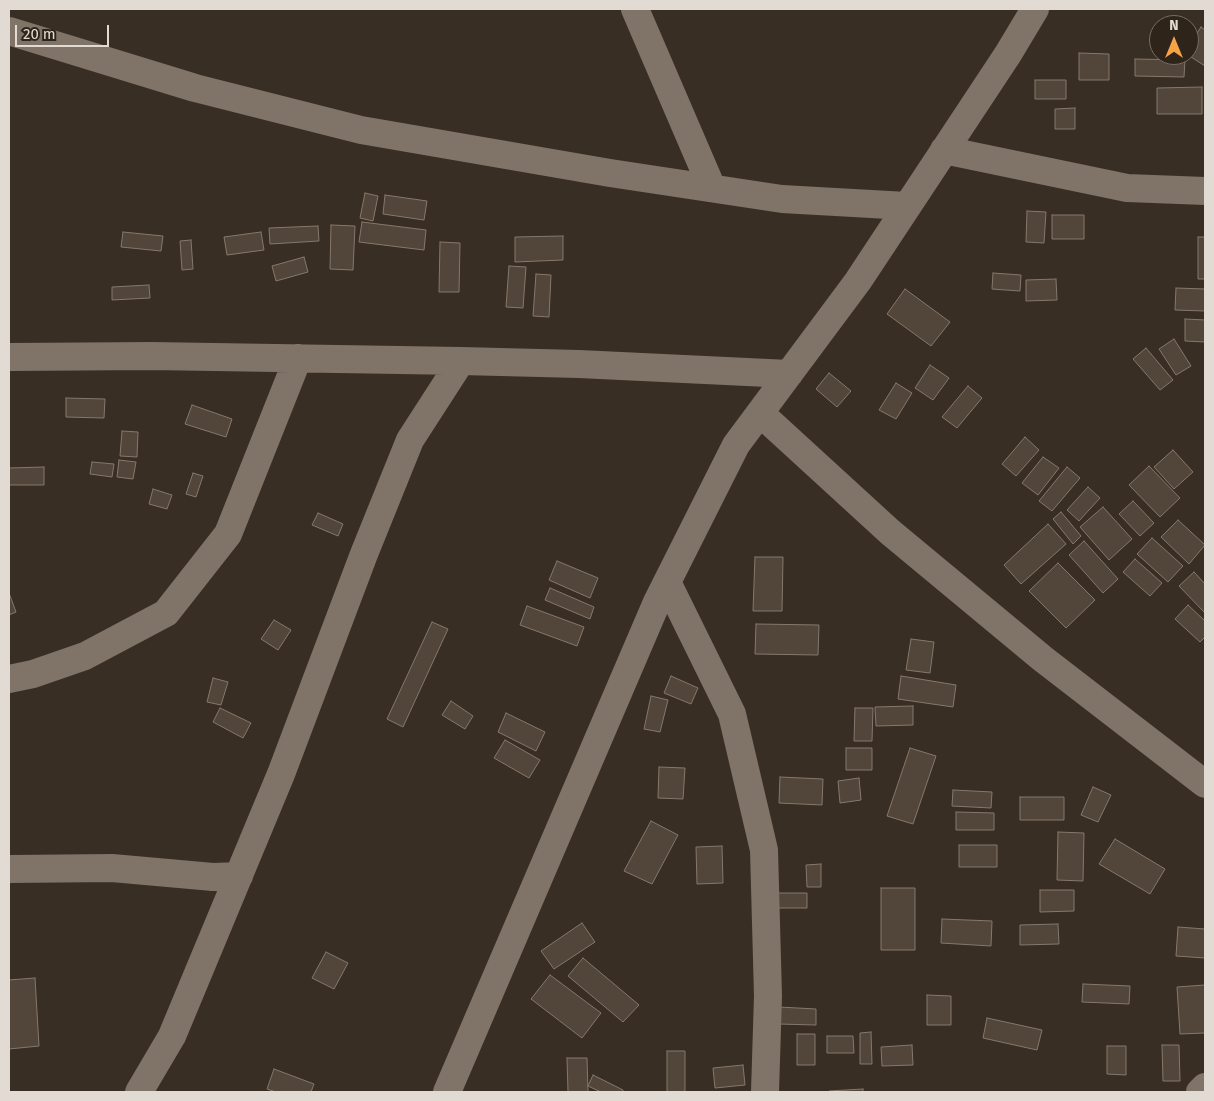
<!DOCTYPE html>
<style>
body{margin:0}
#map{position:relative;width:1214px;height:1101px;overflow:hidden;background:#392e23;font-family:"Fira Sans",sans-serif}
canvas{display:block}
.frame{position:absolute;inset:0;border:10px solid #e2dbd4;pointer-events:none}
.north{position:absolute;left:1149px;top:15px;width:50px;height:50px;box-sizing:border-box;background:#2f241a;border:1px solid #776d64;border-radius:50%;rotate:0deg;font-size:14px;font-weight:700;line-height:20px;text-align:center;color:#e2dbd4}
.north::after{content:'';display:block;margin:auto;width:18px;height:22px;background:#f5a346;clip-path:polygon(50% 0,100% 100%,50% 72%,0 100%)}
.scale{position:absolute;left:15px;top:25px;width:94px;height:22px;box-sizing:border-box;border:2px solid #e2dbd4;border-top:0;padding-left:6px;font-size:15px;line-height:18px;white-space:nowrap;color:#e2dbd4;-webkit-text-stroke:4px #2f241a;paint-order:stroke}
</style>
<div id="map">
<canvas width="1214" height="1101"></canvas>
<div class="frame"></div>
<div class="north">N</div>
<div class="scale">20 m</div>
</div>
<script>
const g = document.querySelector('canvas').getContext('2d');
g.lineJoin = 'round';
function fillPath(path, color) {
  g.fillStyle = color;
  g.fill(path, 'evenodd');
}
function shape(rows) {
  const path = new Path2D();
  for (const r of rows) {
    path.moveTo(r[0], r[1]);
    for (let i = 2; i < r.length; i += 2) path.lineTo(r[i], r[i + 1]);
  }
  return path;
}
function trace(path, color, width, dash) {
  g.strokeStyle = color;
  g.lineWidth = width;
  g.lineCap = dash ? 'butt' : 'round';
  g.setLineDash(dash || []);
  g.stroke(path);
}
const building = shape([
 [1201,27,1205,30,1205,66,1188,55,1189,46,1201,27],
 [1079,53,1109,54,1109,80,1079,80,1079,53],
 [1135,59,1185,60,1184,77,1135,76,1135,59],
 [1035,80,1066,80,1066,99,1035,99,1035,80],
 [1202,87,1202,114,1157,114,1157,88,1202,87],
 [1075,108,1075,129,1055,129,1055,109,1075,108],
 [365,193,378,196,373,221,360,218,365,193],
 [385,195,427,201,424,220,383,214,385,195],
 [1027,211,1046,212,1044,243,1026,242,1027,211],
 [1052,215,1084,215,1084,239,1052,239,1052,215],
 [362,222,426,230,424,250,359,242,362,222],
 [331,225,355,226,353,270,330,269,331,225],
 [318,226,319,241,270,244,269,228,318,226],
 [123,232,163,236,161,251,121,247,123,232],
 [261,232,264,250,227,255,224,237,261,232],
 [563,236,563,260,515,262,515,237,563,236],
 [1198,237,1205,237,1205,279,1198,279,1198,237],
 [191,240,193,269,182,270,180,241,191,240],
 [440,242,460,243,459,292,439,292,440,242],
 [304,257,308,272,276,281,272,266,304,257],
 [509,266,526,267,523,308,506,307,509,266],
 [993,273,1021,275,1020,291,992,289,993,273],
 [536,274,551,275,549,317,533,316,536,274],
 [1056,279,1057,300,1026,301,1026,280,1056,279],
 [149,285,150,298,112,300,112,287,149,285],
 [1176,288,1205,289,1205,311,1175,310,1176,288],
 [905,289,950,322,931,346,887,314,905,289],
 [1185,319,1205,320,1205,342,1185,341,1185,319],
 [1174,339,1191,366,1176,375,1159,349,1174,339],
 [1146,348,1173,380,1160,390,1133,359,1146,348],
 [930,365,949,378,933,400,915,388,930,365],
 [829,373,851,391,837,407,816,389,829,373],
 [896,383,912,393,896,419,879,410,896,383],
 [968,386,982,398,957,428,942,417,968,386],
 [66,398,105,399,104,418,66,417,66,398],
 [192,405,232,419,226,437,185,424,192,405],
 [122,431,138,432,137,457,120,456,122,431],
 [1025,437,1039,450,1016,476,1002,464,1025,437],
 [1173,450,1193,472,1174,489,1154,467,1173,450],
 [1043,457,1059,468,1038,495,1022,483,1043,457],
 [119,460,136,462,133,479,117,477,119,460],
 [92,462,114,464,112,477,90,474,92,462],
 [1149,466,1180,498,1160,517,1129,485,1149,466],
 [44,467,44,485,9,485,9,468,44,467],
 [1067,467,1080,478,1052,511,1039,501,1067,467],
 [193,473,203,476,196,497,186,494,193,473],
 [1088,487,1100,498,1079,521,1067,510,1088,487],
 [153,489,172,495,167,509,149,504,153,489],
 [1133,501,1154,523,1140,536,1119,514,1133,501],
 [1103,507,1132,539,1109,560,1080,527,1103,507],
 [1061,512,1081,536,1073,544,1053,519,1061,512],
 [318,513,343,524,338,536,312,525,318,513],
 [1178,520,1205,545,1189,564,1161,537,1178,520],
 [1048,524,1066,544,1021,584,1004,565,1048,524],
 [1152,538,1183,566,1168,582,1137,554,1152,538],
 [1084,541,1118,579,1103,593,1069,555,1084,541],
 [755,557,783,557,782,611,753,611,755,557],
 [1135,559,1162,583,1150,596,1123,572,1135,559],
 [557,561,598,578,590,598,549,580,557,561],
 [1058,563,1095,600,1066,628,1029,591,1058,563],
 [1194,572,1205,584,1205,613,1179,586,1194,572],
 [550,588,594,607,590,619,545,600,550,588],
 [9,593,16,612,9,615,9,593],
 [1188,605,1205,621,1205,637,1200,642,1175,619,1188,605],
 [527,606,584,627,577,646,520,625,527,606],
 [274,620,291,630,278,650,261,639,274,620],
 [432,622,448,629,403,727,387,719,432,622],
 [756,624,819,625,818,655,755,654,756,624],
 [911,639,934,642,930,673,906,670,911,639],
 [671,676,698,688,691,704,664,693,671,676],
 [901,676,956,685,953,707,898,699,901,676],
 [213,678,228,682,221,705,207,702,213,678],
 [651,696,668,700,660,732,644,729,651,696],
 [451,701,473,716,465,729,442,715,451,701],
 [913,706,913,725,876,726,875,707,913,706],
 [220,708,251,723,243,738,213,722,220,708],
 [855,708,873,708,872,741,854,741,855,708],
 [506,713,545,732,536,751,498,732,506,713],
 [505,740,540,760,529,778,494,758,505,740],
 [846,748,872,748,872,770,846,770,846,748],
 [910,748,936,756,913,824,887,816,910,748],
 [659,767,685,768,683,799,658,798,659,767],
 [780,777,823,779,822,805,779,803,780,777],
 [859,778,861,800,840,803,838,781,859,778],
 [1093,787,1111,795,1098,822,1081,815,1093,787],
 [953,790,992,792,991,808,952,806,953,790],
 [1020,797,1064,797,1064,820,1020,820,1020,797],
 [956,812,994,813,994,830,956,830,956,812],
 [651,821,678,835,652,884,624,871,651,821],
 [1058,832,1084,833,1083,881,1057,880,1058,832],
 [1115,839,1165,869,1150,894,1099,864,1115,839],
 [959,845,997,845,997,867,959,867,959,845],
 [722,846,723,883,697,884,696,847,722,846],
 [821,864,821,887,807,887,806,865,821,864],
 [881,888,915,888,915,950,881,950,881,888],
 [1040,890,1074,890,1074,911,1040,912,1040,890],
 [773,893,807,893,807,908,773,908,773,893],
 [942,919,992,921,991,946,941,943,942,919],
 [582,923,595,942,554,969,541,951,582,923],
 [1058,924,1059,944,1020,945,1020,925,1058,924],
 [1178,927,1205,929,1205,958,1176,956,1178,927],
 [326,952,348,963,334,989,312,978,326,952],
 [583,958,639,1005,623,1022,568,976,583,958],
 [550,975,601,1013,582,1038,531,999,550,975],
 [35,978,39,1046,9,1049,9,980,35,978],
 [1083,984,1130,986,1129,1004,1082,1002,1083,984],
 [1205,985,1205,1033,1180,1034,1177,987,1205,985],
 [927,995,951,996,951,1025,927,1025,927,995],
 [779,1007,816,1009,816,1025,778,1024,779,1007],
 [987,1018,1042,1030,1037,1050,983,1038,987,1018],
 [871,1032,872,1064,860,1064,860,1033,871,1032],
 [797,1034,815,1034,815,1065,797,1065,797,1034],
 [827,1036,853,1036,854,1053,827,1053,827,1036],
 [912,1045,913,1065,882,1066,881,1047,912,1045],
 [1162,1045,1179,1045,1180,1081,1163,1081,1162,1045],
 [1107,1046,1126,1046,1126,1075,1107,1074,1107,1046],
 [667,1051,685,1051,685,1092,667,1092,667,1051],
 [567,1058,587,1058,588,1092,568,1092,567,1058],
 [743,1065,745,1085,715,1088,713,1068,743,1065],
 [274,1069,314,1084,311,1092,276,1092,267,1089,274,1069],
 [593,1075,623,1090,623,1092,601,1092,588,1086,593,1075],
 [863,1089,863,1092,829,1092,829,1091,863,1089]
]);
fillPath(building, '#52463b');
trace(building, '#85786c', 1);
trace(shape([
 [635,9,712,188],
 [9,31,195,88,361,130,610,173,782,199,907,206],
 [944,150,1127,188,1205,191],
 [9,357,152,356,461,361,579,364,789,374],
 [760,413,890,532,1043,659,1205,784],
 [667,582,732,714,764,850,768,996,765,1092],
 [9,679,33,674,85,656,166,613,228,534,298,358],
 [9,869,112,868,213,877,239,876],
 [139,1092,172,1036,281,774,364,554,410,440,461,361],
 [447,1092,657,602,736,445,858,281,1008,54,1035,9],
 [1200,1092,1205,1087]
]), '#807367', 28);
</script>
